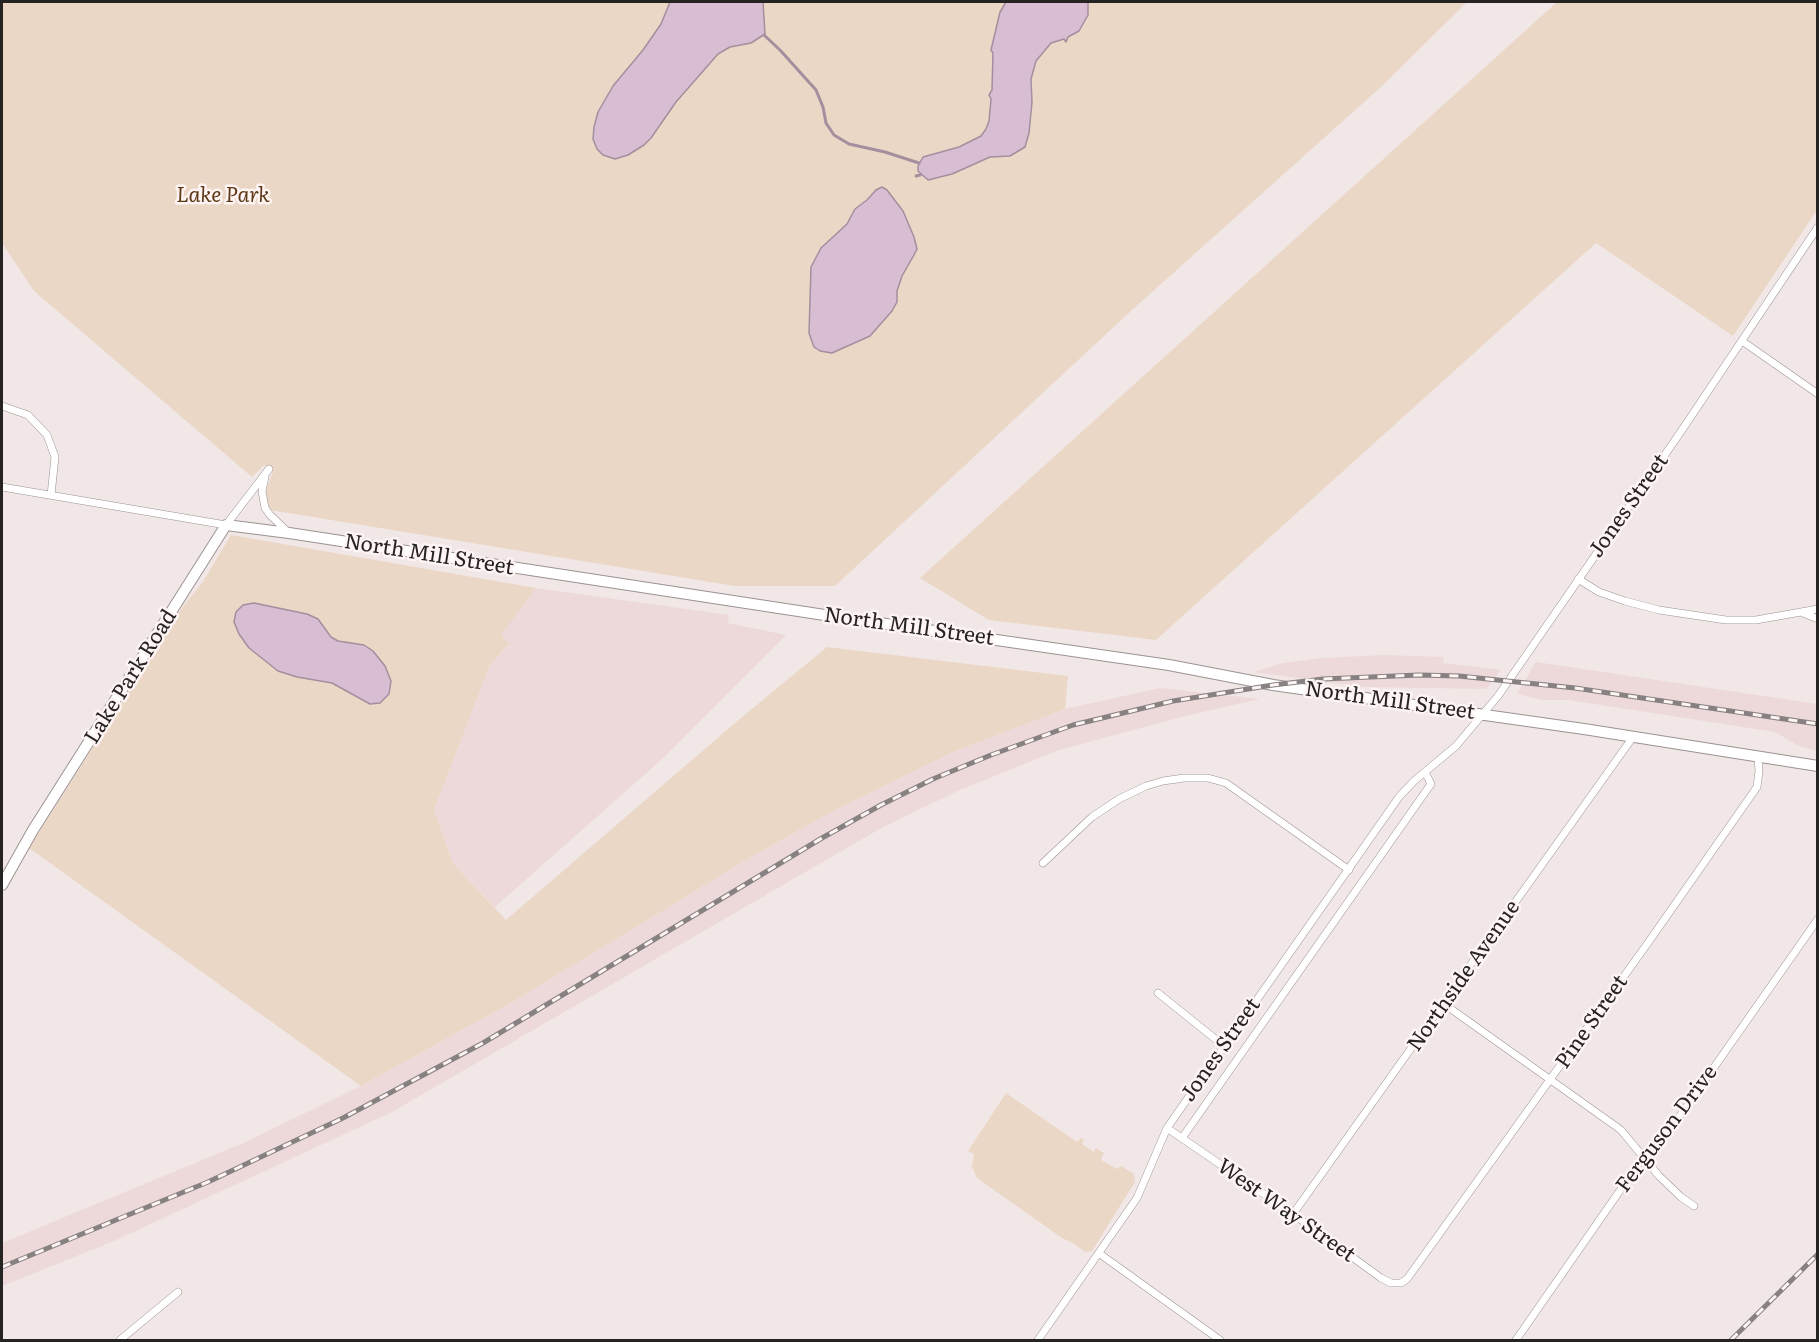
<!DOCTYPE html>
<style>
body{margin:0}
#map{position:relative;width:1819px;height:1342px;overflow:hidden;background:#f1e7e7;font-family:Literata,serif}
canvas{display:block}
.frame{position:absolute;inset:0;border:3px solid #262323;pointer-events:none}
</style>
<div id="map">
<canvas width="1819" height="1342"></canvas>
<div class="frame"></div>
</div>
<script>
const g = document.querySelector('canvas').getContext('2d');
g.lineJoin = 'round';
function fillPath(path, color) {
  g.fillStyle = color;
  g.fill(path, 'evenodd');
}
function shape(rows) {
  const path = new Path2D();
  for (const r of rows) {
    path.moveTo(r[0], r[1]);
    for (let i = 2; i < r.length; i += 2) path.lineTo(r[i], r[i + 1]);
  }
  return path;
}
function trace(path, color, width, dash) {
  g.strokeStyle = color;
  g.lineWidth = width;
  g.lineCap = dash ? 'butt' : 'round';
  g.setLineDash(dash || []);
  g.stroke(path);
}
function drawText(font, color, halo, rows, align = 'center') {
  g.font = font + ' Literata,serif';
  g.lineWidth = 5;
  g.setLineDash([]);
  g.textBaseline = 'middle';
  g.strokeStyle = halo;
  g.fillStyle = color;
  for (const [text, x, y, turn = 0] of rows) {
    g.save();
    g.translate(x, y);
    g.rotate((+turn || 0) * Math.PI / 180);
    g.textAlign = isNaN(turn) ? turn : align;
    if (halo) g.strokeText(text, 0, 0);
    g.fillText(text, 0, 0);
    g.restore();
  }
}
fillPath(shape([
 [536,588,729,615,728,623,786,635,660,761,495,907,453,863,434,810,490,665,509,645,500,635],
 [1383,655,1444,657,1443,663,1501,670,1486,689,1365,687,1253,672,1283,663,1323,658],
 [1536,662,1817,704,1817,751,1799,746,1775,732,1569,700,1543,700,1517,694],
 [1160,688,1260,699,1185,716,1059,750,960,790,883,827,392,1112,114,1241,2,1286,2,1243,241,1144,361,1086,516,1000,751,857,839,808,953,752,1065,709]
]), '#edd9d9');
fillPath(shape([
 [2,2,1467,2,1382,86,1132,310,835,586,735,586,270,510,266,497,266,490,273,472,264,465,252,477,34,291,2,243],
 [1557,2,1817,2,1817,210,1733,336,1596,243,1156,640,989,620,920,578],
 [231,535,536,588,501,635,509,644,490,665,434,810,453,863,506,920,735,723,827,647,1068,676,1065,709,953,752,839,808,751,857,516,1000,361,1086,29,848,181,609,202,583],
 [1006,1093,1077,1142,1081,1138,1084,1139,1082,1144,1094,1152,1096,1148,1104,1153,1101,1160,1117,1169,1121,1166,1134,1174,1135,1182,1092,1251,1085,1252,1073,1243,1062,1238,977,1178,972,1167,974,1154,968,1151]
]), '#ebd7c6');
const water = shape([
 [670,2,763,2,765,34,751,43,730,47,718,54,676,102,651,138,644,145,628,155,615,159,603,155,597,149,593,139,594,127,598,112,613,86,643,50,661,24,670,2],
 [1006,2,1088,2,1088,15,1079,31,1068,37,1066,42,1064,39,1051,43,1036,61,1031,79,1032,102,1029,133,1025,147,1010,156,990,157,952,174,928,180,918,171,918,166,923,157,959,147,981,136,986,129,989,121,991,99,989,95,992,90,993,53,991,50,1000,12,1006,2],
 [882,187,887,190,903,211,914,237,917,249,914,255,902,276,897,291,897,302,892,311,870,336,832,353,820,351,814,347,809,333,811,267,821,248,847,224,855,209,867,200,876,190,882,187],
 [254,603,307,614,318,619,331,637,338,641,364,645,373,651,385,666,391,681,389,694,380,703,370,704,332,683,297,677,278,671,249,648,239,634,234,622,236,612,243,605,254,603]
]);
fillPath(water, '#d9bdd2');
trace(water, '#a38f9e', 1.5);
trace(shape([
 [764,35,780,50,816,90,823,107,826,123,834,135,849,144,885,152,919,163],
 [916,176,920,175]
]), '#a38f9e', 3);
const minor = shape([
 [1742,341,1818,394],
 [2,406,28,415,47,435,55,457,51,495],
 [265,477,262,491,265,508,270,515,289,533],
 [2,487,226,525,269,469],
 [1578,579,1599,592,1625,601,1659,610,1726,620,1756,620,1818,609],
 [1803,613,1818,619],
 [1043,863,1092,817,1119,799,1146,786,1163,781,1184,778,1208,778,1226,783,1349,870],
 [1158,993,1224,1046],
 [1444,1004,1621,1130,1659,1176,1681,1197,1694,1206],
 [1167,1128,1293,1214,1381,1278,1391,1283,1401,1283,1407,1279,1650,940,1757,787,1759,771,1758,757],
 [1182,1138,1431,784,1425,772],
 [1293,1214,1633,737],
 [1100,1254,1220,1340],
 [120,1340,178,1292],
 [1038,1340,1137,1198,1167,1128,1399,797,1414,781,1456,746,1498,696,1682,430,1818,227],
 [1516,1340,1644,1156,1675,1123,1818,919]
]);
const secondary = shape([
 [2,885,33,830,226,525,289,533,831,616,1169,665,1273,685,1584,729,1818,766]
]);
trace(minor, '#9c9292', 8);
trace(secondary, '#9c9292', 12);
trace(minor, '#fff', 7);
trace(secondary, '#fff', 10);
const rail = shape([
 [2,1267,208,1182,343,1118,483,1043,822,838,881,805,933,779,991,755,1073,725,1173,701,1273,685,1323,679,1419,675,1459,676,1575,688,1818,724],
 [1731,1340,1818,1254]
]);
trace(rail, '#878181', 5);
trace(rail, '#fff4f4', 3, [9]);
drawText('italic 21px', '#5d3815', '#fff4f4', [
 ["Lake Park",223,196]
]);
drawText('21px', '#262323', '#fff4f4', [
 ["Jones Street",1629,506,-55],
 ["North Mill Street",429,555,9],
 ["North Mill Street",909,627,8],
 ["Lake Park Road",131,677,-58],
 ["North Mill Street",1390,701,8],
 ["Northside Avenue",1464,976,-55],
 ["Pine Street",1592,1022,-55],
 ["Jones Street",1221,1050,-55],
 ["Ferguson Drive",1667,1129,-53],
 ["West Way Street",1286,1211,35]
]);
</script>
